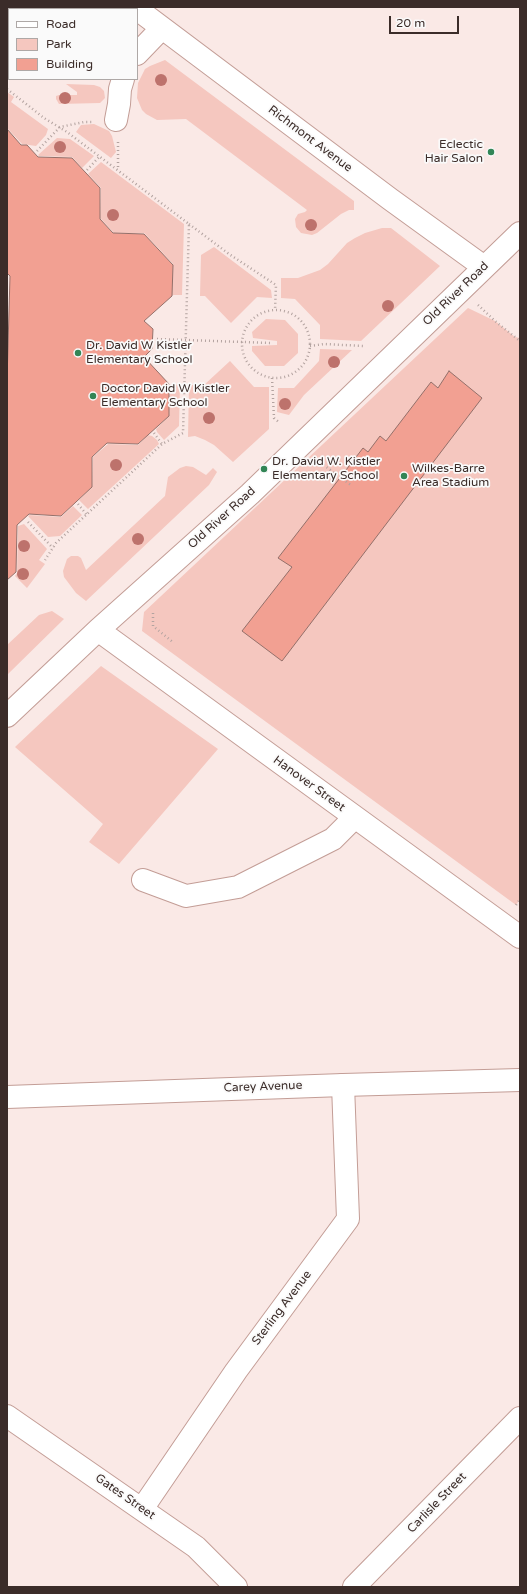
<!DOCTYPE html>
<style>
body{margin:0}
#map{position:relative;width:527px;height:1594px;overflow:hidden;background:#fae9e6;font-family:"Varela Round",sans-serif}
canvas{display:block}
.frame{position:absolute;inset:0;border:8px solid #3b2c29;pointer-events:none}
.legend{position:absolute;left:8px;top:8px;width:130px;height:72px;box-sizing:border-box;background:#fafafa;border:1px solid #aea8a6;margin:0;padding:5px 7px;list-style:none;font-size:12px;color:#3b2c29}
.legend li{display:flex;align-items:center;gap:8px;height:20px}
.legend b{width:20px;border:1px solid #aea8a6}
.scale{position:absolute;left:389px;top:16px;width:70px;height:18px;box-sizing:border-box;border:2px solid #3b2c29;border-top:0;padding-left:5px;font-size:12px;line-height:14px;white-space:nowrap;color:#3b2c29;-webkit-text-stroke:3px #fafafa;paint-order:stroke}
</style>
<div id="map">
<canvas width="527" height="1594"></canvas>
<div class="frame"></div>
<ul class="legend">
<li><b style="height:5px;background:#fff"></b>Road</li>
<li><b style="height:11px;background:#f5c7bf"></b>Park</li>
<li><b style="height:11px;background:#f2a092"></b>Building</li>
</ul>
<div class="scale">20 m</div>
</div>
<script>
const g = document.querySelector('canvas').getContext('2d');
g.lineJoin = 'round';
function fillPath(path, color) {
  g.fillStyle = color;
  g.fill(path, 'evenodd');
}
function shape(rows) {
  const path = new Path2D();
  for (const r of rows) {
    if (r.length === 3) {
      path.moveTo(r[0] + r[2], r[1]);
      path.arc(r[0], r[1], r[2], 0, 2 * Math.PI);
      continue;
    }
    path.moveTo(r[0], r[1]);
    for (let i = 2; i < r.length; i += 2) path.lineTo(r[i], r[i + 1]);
  }
  return path;
}
function trace(path, color, width, dash) {
  g.strokeStyle = color;
  g.lineWidth = width;
  g.lineCap = dash ? 'butt' : 'round';
  g.setLineDash(dash || []);
  g.stroke(path);
}
function drawText(font, color, halo, rows, align = 'center') {
  g.font = font + ' "Varela Round",sans-serif';
  g.lineWidth = 3.5;
  g.setLineDash([]);
  g.textBaseline = 'middle';
  g.strokeStyle = halo;
  g.fillStyle = color;
  for (const [text, x, y, turn = 0] of rows) {
    g.save();
    g.translate(x, y);
    g.rotate((+turn || 0) * Math.PI / 180);
    g.textAlign = isNaN(turn) ? turn : align;
    if (halo) g.strokeText(text, 0, 0);
    g.fillText(text, 0, 0);
    g.restore();
  }
}
fillPath(shape([
 [165,60,354,201,354,210,349,210,341,214,317,233,312,235,301,233,296,227,295,219,298,214,305,212,307,210,186,119,157,120,146,114,142,110,137,98,138,83,145,69,150,66],
 [66,84,94,85,100,87,104,91,105,98,100,103,59,104,56,99,56,96,59,95,77,95,77,92],
 [7,92,14,97,11,102,48,129,46,135,36,146,22,144,7,128],
 [94,124,109,131,112,136,116,152,111,158,76,132,81,125],
 [57,138,70,139,94,156,82,168,72,157,39,156,38,155],
 [101,162,184,224,182,295,172,295,173,264,144,233,114,233,100,218,101,188,88,174],
 [382,228,391,228,440,266,361,341,320,339,320,325,295,299,281,298,281,278,298,278,320,270,328,264,347,243,355,238,365,233],
 [214,247,271,290,272,298,257,297,231,323,205,296,200,296,201,255],
 [468,308,495,321,515,337,520,338,520,899,516,905,142,631,144,612],
 [266,319,285,320,298,334,298,353,284,366,265,366,252,351,252,346,277,345,277,341,253,338,252,332],
 [320,349,352,350,304,395,289,415,277,412,278,388,294,388,319,361],
 [230,361,254,387,269,387,269,429,233,462,214,445,205,440,195,436,188,437,189,385,204,385],
 [170,384,180,385,179,426,164,440,157,432,156,429,169,416],
 [148,435,152,436,157,440,159,444,88,509,79,500,92,487,93,457,108,444,138,445],
 [186,466,193,467,206,475,213,468,217,472,209,485,86,601,76,593,64,577,63,571,67,559,71,556,78,556,81,558,86,570,165,496,168,477,180,468],
 [73,506,82,515,60,536,48,537,28,516,29,515,61,517],
 [24,524,47,549,39,560,45,564,27,588,15,576,17,573,18,526],
 [52,611,64,619,7,675,7,645,39,615],
 [101,666,218,749,119,864,89,842,103,824,15,747]
]), '#f5c7bf');
const building = shape([
 [7,129,21,145,27,145,38,157,72,158,100,188,100,219,113,233,144,234,173,265,172,296,144,321,153,329,152,349,144,357,169,384,169,416,138,444,107,443,92,457,92,487,61,516,29,514,17,525,16,572,7,580,7,381,10,276,7,273,7,129],
 [449,371,482,398,282,661,242,631,292,567,278,558,363,448,368,452,380,436,386,441,431,382,438,388,449,371]
]);
fillPath(building, '#f2a092');
trace(building, '#94706a', 1);
const minor = shape([
 [137,9,390,199,484,267],
 [137,54,162,28],
 [116,120,119,104,120,89,123,79],
 [98,630,520,937],
 [7,716,98,630,250,494,520,233],
 [143,880,186,896,238,887,333,839,355,817],
 [7,1416,196,1547,236,1587],
 [142,1509,236,1371,348,1219,343,1085],
 [354,1587,520,1418]
]);
const major = shape([
 [7,1097,343,1085,520,1080]
]);
trace(minor, '#c39d96', 24);
trace(major, '#c39d96', 24);
trace(shape([
 [7,89,44,118,67,132,189,224,183,433,162,444,56,543,45,560],
 [118,142,118,170],
 [37,151,60,127,84,122,94,122],
 [87,170,100,156],
 [189,224,229,254,276,285,275,310],
 [478,305,495,321,520,341],
 [276,344,34],
 [157,339,271,343],
 [310,346,324,344,364,346],
 [272,378,274,418,280,423],
 [154,433,162,444],
 [317,460,352,486],
 [78,504,87,515],
 [28,522,53,548],
 [153,613,153,626,174,643],
 [516,905,520,899]
]), '#b3a3a0', 2.5, [1, 3]);
trace(minor, '#fff', 22);
trace(major, '#fff', 22);
g.fillStyle = '#bd726c';
for (const [x, y] of [
 [161,80],
 [65,98],
 [60,147],
 [113,215],
 [311,225],
 [388,306],
 [334,362],
 [285,404],
 [209,418],
 [116,465],
 [138,539],
 [24,546],
 [23,574]
]) {
  g.beginPath();
  g.arc(x, y, 6, 0, 2 * Math.PI);
  g.fill();
}
for (const [x, y, r, color] of [
 [491,152,4,"#328556"],
 [78,353,4,"#328556"],
 [93,396,4,"#328556"],
 [264,469,4,"#328556"],
 [404,476,4,"#328556"]
]) {
  const dot = new Path2D();
  dot.arc(x, y, r, 0, 2 * Math.PI);
  g.fillStyle = color;
  g.fill(dot);
  trace(dot, '#fafafa', 1.5);
}
drawText('12px', '#3b2c29', '#fafafa', [
 ["Richmont Avenue",310,139,37],
 ["Old River Road",456,294,-44],
 ["Old River Road",222,518,-42],
 ["Hanover Street",309,784,36],
 ["Carey Avenue",263,1087,-2],
 ["Sterling Avenue",282,1308,-53],
 ["Gates Street",125,1497,35],
 ["Carlisle Street",437,1503,-46]
]);
drawText('12px', '#3b2c29', '#fafafa', [
 ["Eclectic",483,145,"right"],
 ["Hair Salon",483,159,"right"],
 ["Dr. David W Kistler",86,346],
 ["Elementary School",86,360],
 ["Doctor David W Kistler",101,389],
 ["Elementary School",101,403],
 ["Dr. David W. Kistler",272,462],
 ["Elementary School",272,476],
 ["Wilkes-Barre",412,469],
 ["Area Stadium",412,483]
], 'left');
</script>
